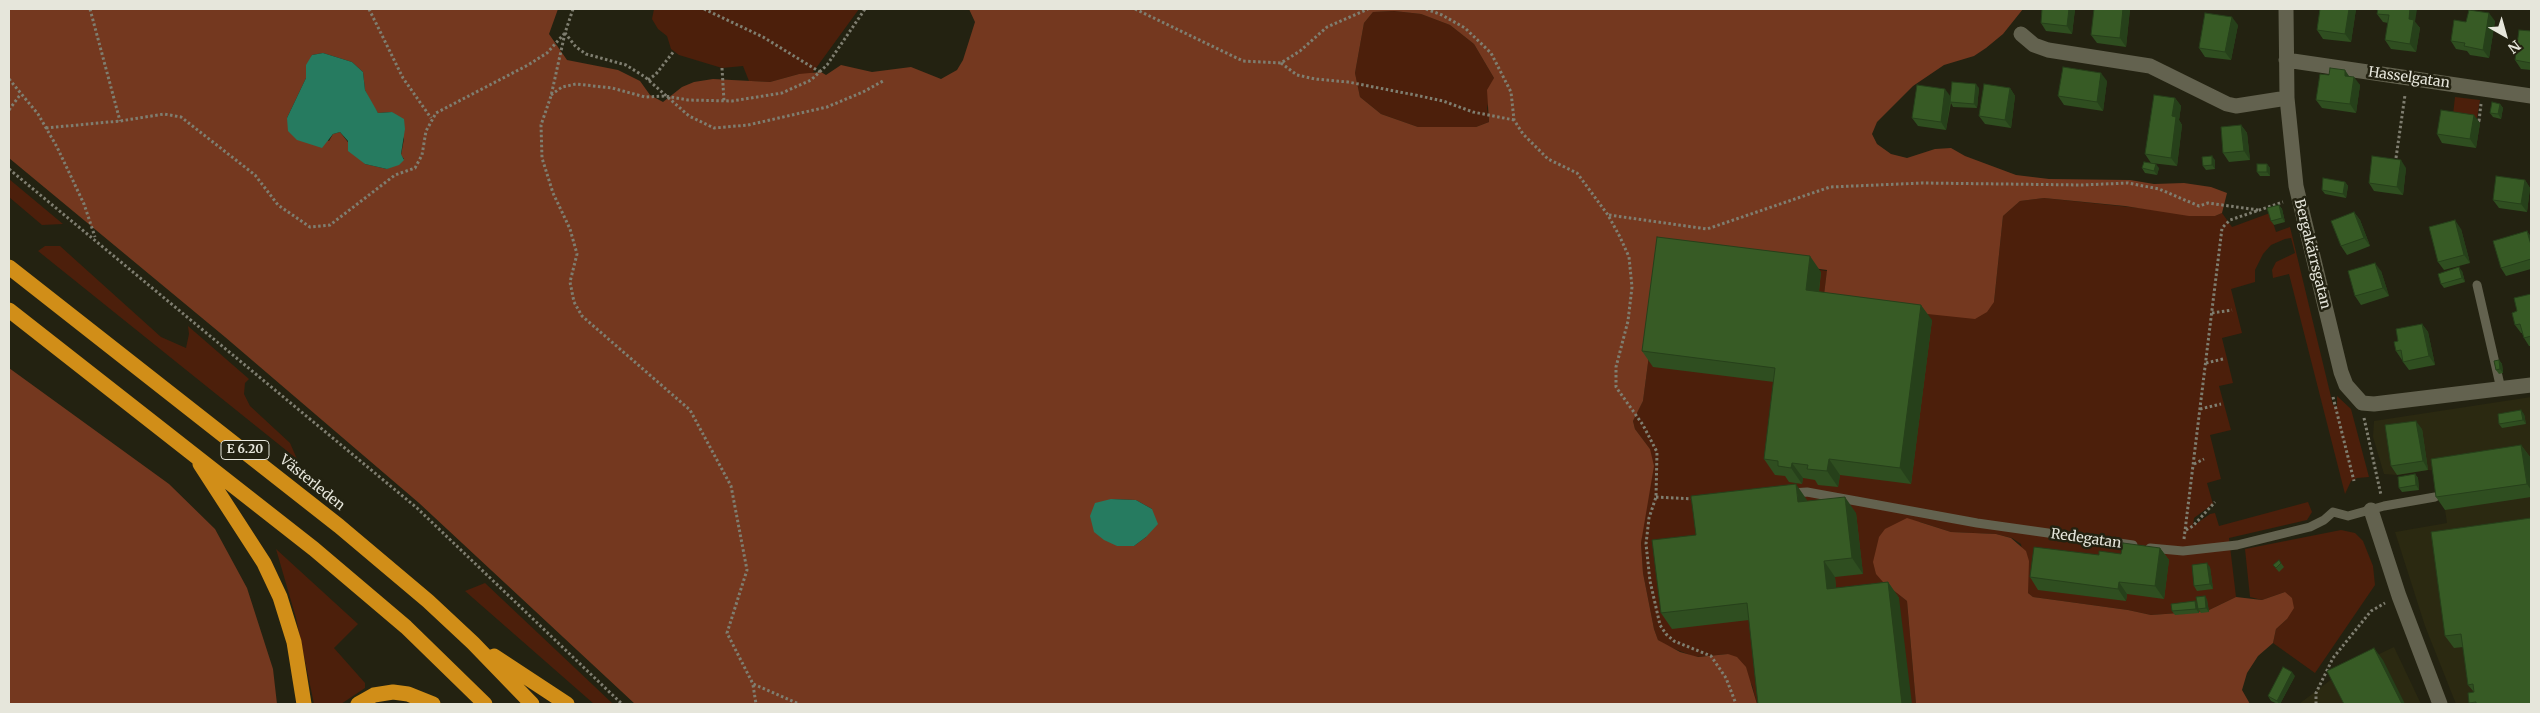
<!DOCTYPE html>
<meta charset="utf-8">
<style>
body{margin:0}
#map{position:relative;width:2540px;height:713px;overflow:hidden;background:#232211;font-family:Merriweather,serif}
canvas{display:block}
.frame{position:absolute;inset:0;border:10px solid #e6e6db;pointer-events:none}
.north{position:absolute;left:2480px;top:10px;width:50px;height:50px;-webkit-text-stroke:4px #232211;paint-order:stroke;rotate:142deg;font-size:14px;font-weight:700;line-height:20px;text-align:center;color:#e6e6db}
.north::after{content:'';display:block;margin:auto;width:18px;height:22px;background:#e6e6db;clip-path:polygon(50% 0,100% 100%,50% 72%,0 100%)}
</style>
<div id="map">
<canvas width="2540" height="713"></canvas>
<div class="frame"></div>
<div class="north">N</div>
</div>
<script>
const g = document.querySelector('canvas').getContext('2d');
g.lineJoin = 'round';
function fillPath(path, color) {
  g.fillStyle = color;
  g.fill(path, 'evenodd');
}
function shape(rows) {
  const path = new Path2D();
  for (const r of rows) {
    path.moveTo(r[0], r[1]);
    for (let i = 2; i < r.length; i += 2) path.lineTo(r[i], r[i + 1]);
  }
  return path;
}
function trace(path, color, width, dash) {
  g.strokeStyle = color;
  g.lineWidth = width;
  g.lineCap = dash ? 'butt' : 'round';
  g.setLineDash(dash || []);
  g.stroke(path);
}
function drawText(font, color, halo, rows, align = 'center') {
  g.font = font + ' Merriweather,serif';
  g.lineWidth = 5;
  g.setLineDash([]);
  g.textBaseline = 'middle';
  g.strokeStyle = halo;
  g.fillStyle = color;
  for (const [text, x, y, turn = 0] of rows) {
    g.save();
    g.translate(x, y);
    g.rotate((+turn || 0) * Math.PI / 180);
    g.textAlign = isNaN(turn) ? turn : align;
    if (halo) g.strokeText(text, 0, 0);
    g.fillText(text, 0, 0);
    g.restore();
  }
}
fillPath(shape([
 [2531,397,2531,704,2456,704,2425,626,2395,532,2447,523,2439,471,2428,470,2397,475,2384,474,2373,437,2374,421],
 [2394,647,2421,704,2299,704,2341,672]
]), '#2b2911');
fillPath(shape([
 [654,9,859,9,811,75,799,74,770,82,749,81,743,66,722,68,679,55,671,49,667,36,658,29,652,19],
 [1394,11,1421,14,1450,25,1474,44,1494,78,1487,108,1489,122,1476,127,1418,127,1381,114,1360,97,1355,73,1364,23,1373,12],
 [2455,97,2480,100,2477,118,2453,115],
 [9,179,63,224,42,225,9,197],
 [2044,198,2215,216,2222,213,2232,227,2270,213,2276,232,2290,227,2333,405,2337,406,2337,396,2351,409,2369,477,2357,478,2351,481,2345,494,2289,274,2273,278,2272,270,2276,262,2295,253,2291,238,2285,239,2271,245,2263,254,2255,270,2255,282,2231,289,2242,333,2222,338,2233,383,2219,386,2231,430,2210,435,2221,479,2207,483,2213,504,2194,518,2193,526,2210,514,2215,513,2219,526,2308,502,2312,512,2307,520,2229,538,2236,597,2207,611,2151,615,2128,610,2033,597,2028,593,2021,544,2012,538,1996,534,1951,532,1920,522,1883,582,1907,601,1916,704,1757,704,1752,685,1728,654,1695,657,1667,646,1658,640,1654,629,1643,573,1641,543,1650,449,1635,429,1633,421,1643,401,1663,248,1827,271,1823,303,1994,302,2003,216,2020,201],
 [45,246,60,246,161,337,186,348,189,334,188,326,249,379,245,383,244,394,250,406,290,443,297,459,38,251],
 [2341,530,2355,533,2363,541,2373,566,2375,585,2315,673,2273,643,2276,629,2287,619,2285,592,2262,600,2250,597,2245,549],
 [276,549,358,624,334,648,365,683,365,688,341,704,314,704,296,618],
 [485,583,612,703,613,704,594,704,465,591]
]), '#4c1f0b');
fillPath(shape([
 [9,9,558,9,549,34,567,60,618,70,640,81,650,95,663,102,682,87,694,82,713,79,770,82,799,74,821,72,826,75,841,65,872,72,911,67,941,79,957,70,963,60,975,22,969,9,2023,9,2003,34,1986,48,1974,56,1944,65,1913,86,1877,122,1872,134,1877,144,1891,154,1907,158,1935,149,1951,148,1965,156,2016,175,2049,179,2130,180,2154,184,2184,183,2211,187,2227,193,2222,213,2215,216,2189,216,2125,206,2044,198,2020,201,2003,216,1994,302,1987,312,1975,319,1823,303,1827,270,1663,248,1643,401,1633,421,1635,429,1650,449,1654,466,1641,543,1643,573,1654,629,1658,640,1680,652,1698,657,1728,654,1737,657,1746,667,1757,704,635,704,419,503,225,337,9,158],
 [1394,11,1421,14,1450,25,1474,44,1494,78,1487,90,1489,122,1476,127,1418,127,1381,114,1360,97,1355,73,1364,23,1373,12],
 [323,53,352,62,363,72,365,90,372,105,378,113,392,112,404,139,401,155,404,159,387,169,365,164,340,132,333,134,329,141,287,118,306,78,312,55],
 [1111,499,1136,500,1152,509,1146,537,1134,546,1117,546],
 [9,368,169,484,215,529,247,588,273,669,277,704,9,704],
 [1907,518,1951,532,1996,534,2011,538,2026,551,2029,561,2028,593,2033,597,2128,610,2151,615,2207,611,2236,597,2262,600,2285,592,2292,598,2294,608,2287,619,2276,629,2273,643,2258,656,2247,673,2242,690,2250,704,1916,704,1907,601,1883,582,1876,574,1873,562,1879,537,1885,529]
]), '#74381f');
fillPath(shape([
 [323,53,352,62,363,72,365,90,378,113,392,112,404,119,405,129,401,154,404,160,399,165,387,169,365,164,348,151,348,141,340,132,333,134,322,148,297,140,288,131,287,118,306,78,306,65,312,55],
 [1111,499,1136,500,1152,509,1158,524,1146,537,1134,546,1117,546,1104,540,1094,532,1090,516,1095,503]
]), '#267b60');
trace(shape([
 [90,9,120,121],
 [369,9,403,78,431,118],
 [573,9,565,33,576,47,586,54,626,65,645,77,689,116,714,128,748,125,827,107,863,92,883,81],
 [704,9,763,37,820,72],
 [1135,9,1243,61,1281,63,1300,51,1327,27,1368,9],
 [1426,9,1442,15,1465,28,1491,53,1511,92,1514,120,1523,134,1548,159,1577,173,1608,215,1620,237,1629,257,1632,287,1628,321,1616,367,1616,387,1643,425,1657,452,1656,497,1649,518,1646,544,1650,581,1660,625,1666,634,1674,641,1711,656,1726,678,1736,704],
 [565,33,551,96,541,125,542,158,553,193,570,229,577,254,570,282,574,302,582,316,690,410,731,486,747,570,727,633,753,684,799,704],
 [1281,63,1297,75,1315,79,1348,82,1415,95,1443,101,1473,112,1514,120],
 [722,68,724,101],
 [9,79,38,114,57,147,84,204,95,237],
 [648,80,656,74,674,51],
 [551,95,562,87,576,84,612,88,645,97,665,96,688,100,732,101,782,93,811,80,827,65,865,9],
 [9,110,20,95],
 [2474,120,2479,121,2481,104],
 [46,128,120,121,164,114,181,117,255,175,278,205,310,227,330,225,395,175,415,168,422,155,426,131,436,113,528,65,547,53,564,34],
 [2396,158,2405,95],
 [9,169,417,508,622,704],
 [1609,215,1707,229,1830,187,1923,183,2082,185,2128,183,2159,189,2199,206,2208,203,2258,210],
 [2212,313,2232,310],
 [2206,363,2223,359],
 [2333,397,2354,481],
 [2200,409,2221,404],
 [2364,418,2381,495],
 [2194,464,2204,459],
 [1656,497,1694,499],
 [2186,530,2193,526,2215,502],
 [2184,539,2222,228,2230,220,2283,202],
 [753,685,756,704],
 [2316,704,2316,693,2333,658,2371,611,2385,603]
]), '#7f7e70', 3, [2.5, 2.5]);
trace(shape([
 [2477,285,2501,389],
 [1790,493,1807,492,1977,523,2133,545],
 [2150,548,2183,551,2237,545,2310,527,2324,520,2333,512,2348,516,2384,506,2435,497]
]), '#63624f', 9);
trace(shape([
 [2286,9,2287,98,2296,186,2341,372,2346,385,2362,403,2374,404,2531,385],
 [2021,34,2034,45,2048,50,2150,66,2227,104,2236,106,2287,98],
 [2286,60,2531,96],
 [2371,510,2399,596,2440,704]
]), '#63624f', 15);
trace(shape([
 [9,267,339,526,428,601,473,643,532,704],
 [9,310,314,549,406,627,485,704],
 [200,464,264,563,280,597,294,642,304,704],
 [494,656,567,704],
 [358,704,374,695,393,692,408,694,433,704]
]), '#d18e18', 15);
fillPath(shape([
 [2075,9,2072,34,2046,31,2041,23],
 [2130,9,2126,47,2097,43,2091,35],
 [2320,9,2356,9,2351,42,2323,39,2317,30],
 [2378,9,2415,22,2420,28,2416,52,2391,49,2385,40,2388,23,2383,22,2377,14],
 [2495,21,2489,58,2470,55,2467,51,2456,49,2451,41,2466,22],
 [2238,25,2231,60,2205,57,2199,48],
 [2531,31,2531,70,2521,69,2515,60],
 [2329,75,2350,76,2360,85,2356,113,2322,108,2316,100],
 [2107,81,2103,111,2064,105,2058,96],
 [1979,88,1977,108,1953,107,1951,103,1946,130,1918,126,1912,118,1951,97],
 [2010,88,2015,96,2011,128,1985,124,1979,116],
 [2175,98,2181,106,2179,120,2182,125,2177,166,2151,163,2145,154],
 [2500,104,2503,108,2501,119,2493,117,2490,113],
 [2480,123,2476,148,2442,143,2437,134],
 [2241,125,2247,133,2250,160,2229,162,2223,153],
 [2215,160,2215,169,2206,170,2203,166],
 [2267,164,2270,168,2270,176,2260,176,2257,172],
 [2142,168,2159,168,2157,175,2145,173],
 [2406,168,2403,195,2374,191,2369,183],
 [2525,180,2530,188,2527,212,2499,208,2493,200],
 [2345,182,2348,186,2346,198,2325,194,2322,190],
 [2279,205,2282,209,2285,222,2274,225,2271,221],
 [2354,212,2360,220,2370,246,2347,255,2341,246],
 [2461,229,2470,263,2444,270,2438,262],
 [2527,231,2531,237,2531,269,2506,276,2501,268],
 [2381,271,2389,296,2361,305,2355,296],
 [2462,271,2465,282,2444,288,2441,284],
 [1821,272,1819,292,1932,320,1911,484,1840,475,1838,487,1818,485,1815,480,1803,478,1802,484,1789,482,1785,476,1775,475,1764,459,1774,382,1653,367,1642,351],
 [2531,294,2531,346,2529,346,2524,338,2522,333,2521,333,2515,325,2517,311],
 [2422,324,2428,332,2435,365,2409,370,2403,362,2403,359,2402,360,2396,351,2398,341],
 [2499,360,2502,364,2503,373,2499,374,2496,370],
 [2524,414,2526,424,2502,428,2499,424],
 [2422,429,2428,470,2397,475,2391,466],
 [2521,445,2530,457,2531,467,2531,497,2445,510,2436,497],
 [2415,474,2418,478,2419,490,2402,492,2399,488],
 [1807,500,1807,501,1856,513,1863,574,1835,577,1836,588,1888,582,1899,598,1749,620,1672,629,1661,613,1696,535],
 [2531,518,2531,704,2470,704,2469,703,2474,692,2468,685,2463,647,2454,648,2445,636],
 [2160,548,2169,560,2164,599,2127,594,2126,601,2038,590,2030,577,2099,555,2121,554],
 [2281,563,2284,567,2279,572,2273,565],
 [2210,567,2213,589,2197,591,2194,586],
 [2205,596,2207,600,2209,612,2201,613,2199,610,2199,613,2175,615,2172,611,2195,601,2197,604],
 [2295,676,2280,704,2278,704,2271,701,2268,696]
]), '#2f4e20');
fillPath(shape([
 [2069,9,2075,9,2072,34,2067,26],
 [2123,9,2130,9,2126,47,2120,38],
 [2349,9,2356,9,2351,42,2345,34],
 [2410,9,2417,9,2415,22,2420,28,2416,52,2410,44,2409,19],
 [2489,13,2495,21,2489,58,2483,50],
 [2232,17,2238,25,2231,60,2225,52],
 [2345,70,2351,79,2345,76],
 [2101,73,2107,81,2103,111,2097,102],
 [2354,77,2360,85,2356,113,2350,104],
 [1976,84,1979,88,1977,108,1974,104],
 [2010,88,2015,96,2011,128,2005,120],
 [1945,89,1951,97,1946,130,1941,122],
 [2175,98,2181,106,2179,120,2182,125,2177,166,2171,158,2172,116],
 [2500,104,2503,108,2501,119,2498,114],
 [2474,115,2480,123,2476,148,2470,139],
 [2241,125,2247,133,2250,160,2244,151],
 [2212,156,2215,160,2215,169,2212,165],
 [2401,160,2406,168,2403,195,2397,187],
 [2156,164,2159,168,2157,175,2154,171],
 [2267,164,2270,168,2270,176,2267,172],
 [2525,180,2530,188,2527,212,2521,204],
 [2345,182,2348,186,2346,198,2343,194],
 [2279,205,2282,209,2285,222,2282,218],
 [2354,212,2360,220,2370,246,2364,238],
 [2455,220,2461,229,2470,263,2464,255],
 [2527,231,2531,237,2531,245],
 [1810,256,1821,272,1817,306,1806,290],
 [2375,263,2381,271,2389,296,2383,288],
 [2459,267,2462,271,2465,282,2462,278],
 [1921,305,1932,320,1911,484,1900,468],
 [2422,324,2428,332,2435,365,2429,356],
 [2499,360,2502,364,2503,373,2500,369],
 [2521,410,2524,414,2526,424,2523,420],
 [2416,421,2422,429,2428,470,2423,461],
 [2521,445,2530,457,2531,467,2531,490,2527,484],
 [1829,459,1840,475,1838,487,1827,471],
 [1792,463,1803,478,1802,484,1791,468],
 [2415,474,2418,478,2419,490,2416,485],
 [1796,484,1807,500,1809,518,1798,502],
 [1845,497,1856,513,1863,574,1852,558],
 [2160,548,2169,560,2164,599,2155,586],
 [1824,561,1835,577,1838,605,1827,589],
 [2207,563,2210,567,2213,589,2210,584],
 [1888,582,1899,598,1912,704,1902,704],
 [2119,582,2127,594,2126,601,2118,589],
 [2205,596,2207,600,2209,612,2206,608],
 [2195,601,2198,605,2199,613,2196,609],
 [2374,648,2383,660,2405,704,2402,704],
 [2292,672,2295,676,2280,704,2279,704,2277,701]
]), '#26401a');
const building = shape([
 [2042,9,2069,9,2067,26,2041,23,2042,9],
 [2094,9,2123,9,2120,38,2091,35,2094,9],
 [2320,9,2349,9,2345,34,2317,30,2320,9],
 [2378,9,2410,9,2409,19,2414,20,2410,44,2385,40,2389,15,2377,14,2378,9],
 [2469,10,2489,13,2483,50,2464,46,2465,43,2451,41,2454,20,2466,22,2469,10],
 [2205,13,2232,17,2225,52,2199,48,2205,13],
 [2519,30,2531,31,2531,63,2515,60,2519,30],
 [2063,67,2101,73,2097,102,2058,96,2063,67],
 [2330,68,2345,70,2345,76,2354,77,2350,104,2316,100,2320,74,2329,75,2330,68],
 [1952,82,1976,84,1974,104,1950,102,1952,82],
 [1984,84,2010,88,2005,120,1979,116,1984,84],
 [1917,85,1945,89,1941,122,1912,118,1917,85],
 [2154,95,2175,98,2172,116,2176,117,2171,158,2145,154,2154,95],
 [2492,102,2500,104,2498,114,2490,113,2492,102],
 [2441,110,2474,115,2470,139,2437,134,2441,110],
 [2241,125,2244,151,2223,153,2221,127,2241,125],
 [2212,156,2212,165,2203,166,2202,157,2212,156],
 [2372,156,2401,160,2397,187,2369,183,2372,156],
 [2144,162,2156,164,2154,171,2142,168,2144,162],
 [2257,164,2267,164,2267,172,2257,172,2257,164],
 [2496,176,2525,180,2521,204,2493,200,2496,176],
 [2323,178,2345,182,2343,194,2322,190,2323,178],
 [2279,205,2282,218,2271,221,2267,208,2279,205],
 [2354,212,2364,238,2341,246,2331,221,2354,212],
 [2455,220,2464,255,2438,262,2429,227,2455,220],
 [2527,231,2531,245,2531,259,2501,268,2493,241,2527,231],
 [1657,237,1810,256,1806,290,1921,305,1900,468,1829,459,1827,471,1807,469,1808,465,1792,463,1791,468,1778,466,1778,461,1764,459,1775,368,1642,351,1657,237],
 [2375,263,2383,288,2355,296,2348,271,2375,263],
 [2459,267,2462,278,2441,284,2438,274,2459,267],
 [2531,294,2531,336,2524,338,2520,324,2515,325,2512,313,2517,311,2514,298,2531,294],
 [2422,324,2429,356,2403,362,2401,350,2396,351,2394,342,2398,341,2396,329,2422,324],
 [2499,360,2500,369,2496,370,2494,361,2499,360],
 [2521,410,2523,420,2499,424,2498,414,2521,410],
 [2416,421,2423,461,2391,466,2385,425,2416,421],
 [2521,445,2527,484,2436,497,2431,459,2521,445],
 [2415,474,2416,485,2399,488,2398,477,2415,474],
 [1796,484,1798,502,1845,497,1852,558,1824,561,1827,589,1888,582,1902,704,1758,704,1747,603,1661,613,1652,540,1696,535,1691,496,1796,484],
 [2531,518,2531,704,2476,704,2476,702,2469,703,2468,693,2474,692,2473,684,2468,685,2461,634,2445,636,2431,532,2531,518],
 [2123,543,2160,548,2155,586,2119,582,2118,589,2030,577,2034,547,2099,555,2099,551,2121,554,2123,543],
 [2279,560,2281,563,2276,568,2273,565,2279,560],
 [2207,563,2210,584,2194,586,2192,565,2207,563],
 [2205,596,2206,608,2198,609,2196,597,2205,596],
 [2195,601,2196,609,2172,611,2171,604,2195,601],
 [2374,648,2402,704,2344,704,2327,671,2374,648],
 [2283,667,2292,672,2277,701,2268,696,2283,667]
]);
fillPath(building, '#375b25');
trace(building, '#26401a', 1);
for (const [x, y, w] of [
 [245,450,48]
]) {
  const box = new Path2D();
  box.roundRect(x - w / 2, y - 9.5, w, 19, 4);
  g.fillStyle = '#232211';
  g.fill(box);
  trace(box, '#e6e6db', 1);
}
drawText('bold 12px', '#e6e6db', null, [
 ["E 6.20",245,450]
]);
drawText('14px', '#e6e6db', '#232211', [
 ["Hasselgatan",2409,78,8],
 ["Bergakärrsgatan",2312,254,76],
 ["Västerleden",312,483,39],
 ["Redegatan",2086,539,8]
]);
</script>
